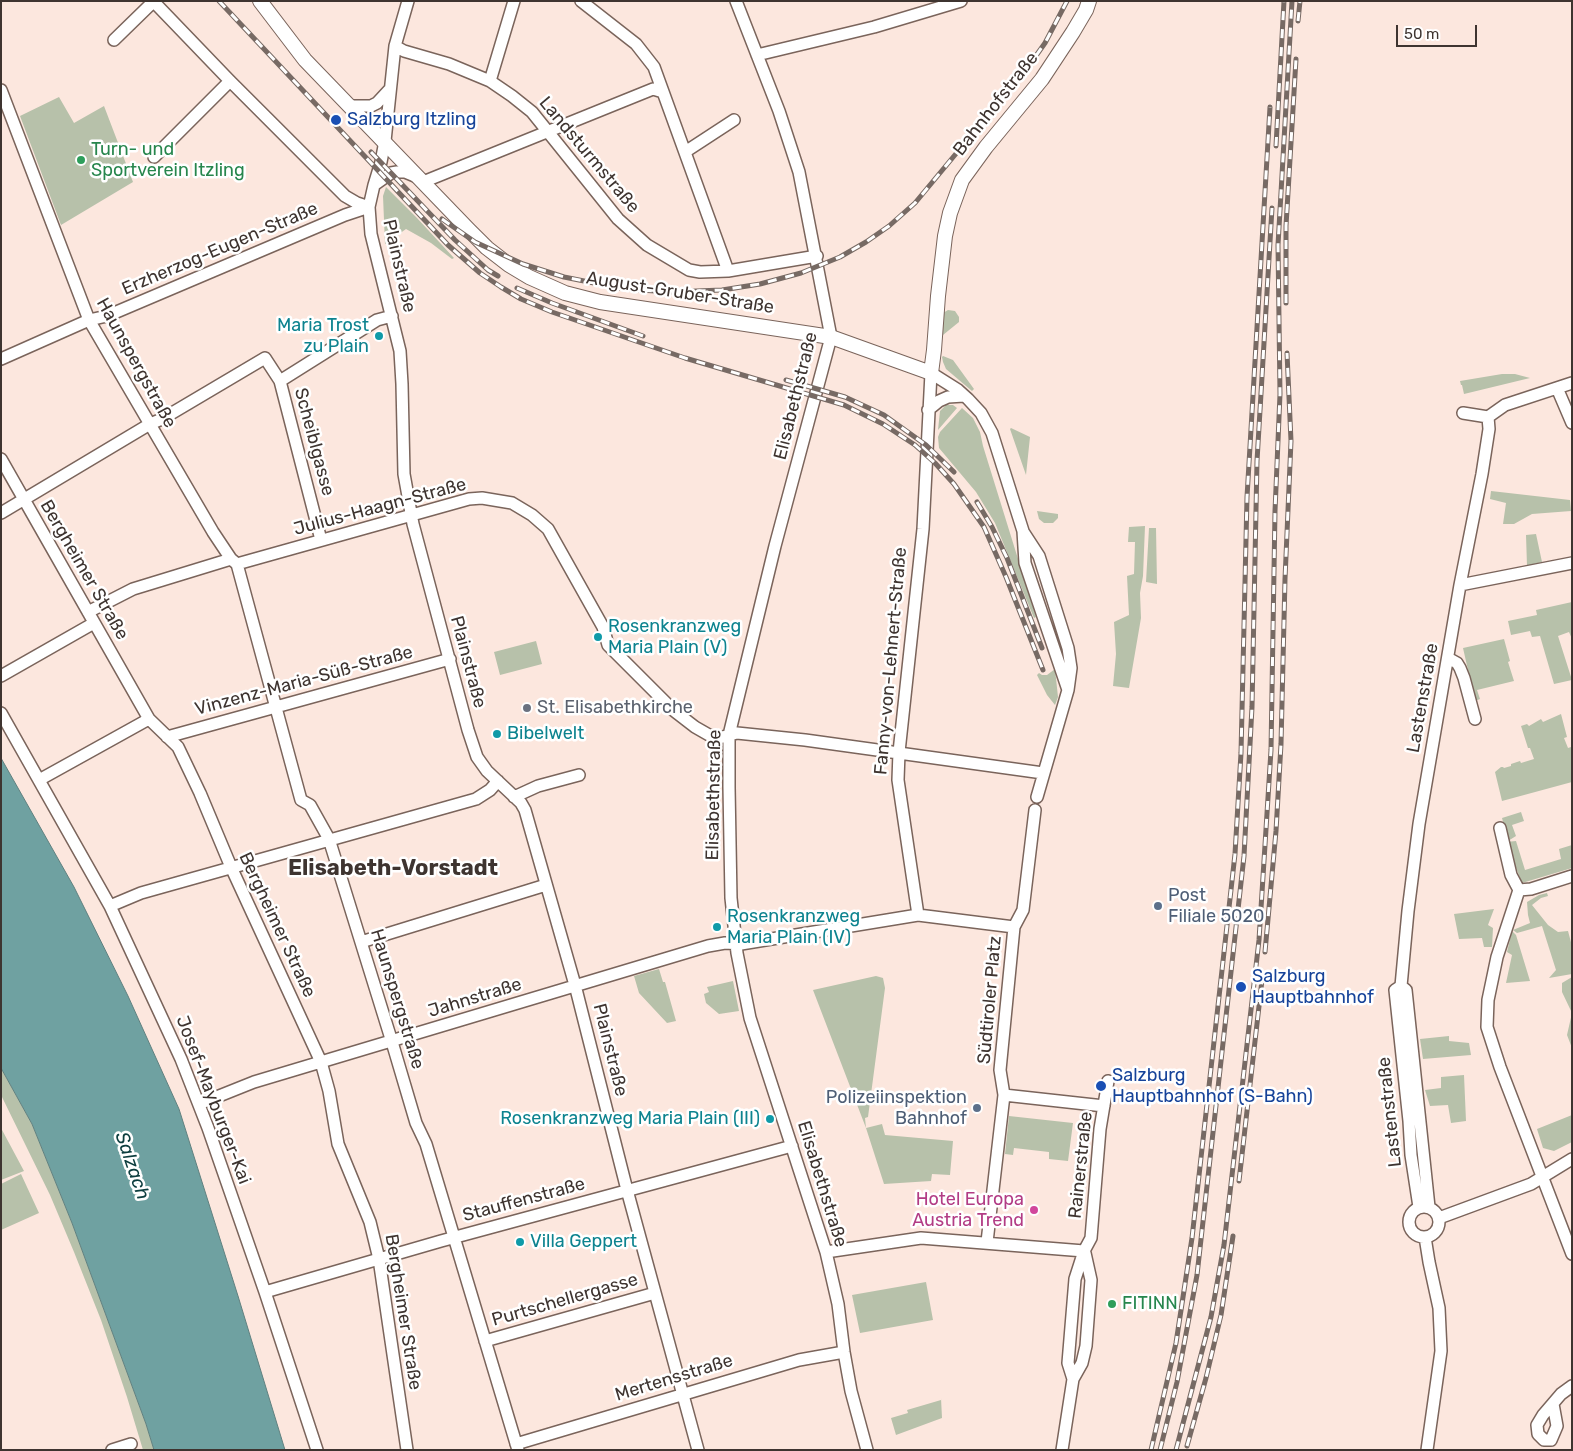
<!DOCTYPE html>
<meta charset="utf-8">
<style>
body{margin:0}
#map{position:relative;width:1573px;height:1451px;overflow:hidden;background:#fce7de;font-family:Rubik,sans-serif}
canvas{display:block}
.frame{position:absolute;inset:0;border:2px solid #3e3430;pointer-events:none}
.scale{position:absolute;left:1396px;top:25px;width:81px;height:22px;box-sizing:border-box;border:2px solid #3e3430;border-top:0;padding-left:6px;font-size:15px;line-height:18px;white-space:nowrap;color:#3e3430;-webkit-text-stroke:4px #fff;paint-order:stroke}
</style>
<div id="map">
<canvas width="1573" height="1451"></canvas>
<div class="frame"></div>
<div class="scale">50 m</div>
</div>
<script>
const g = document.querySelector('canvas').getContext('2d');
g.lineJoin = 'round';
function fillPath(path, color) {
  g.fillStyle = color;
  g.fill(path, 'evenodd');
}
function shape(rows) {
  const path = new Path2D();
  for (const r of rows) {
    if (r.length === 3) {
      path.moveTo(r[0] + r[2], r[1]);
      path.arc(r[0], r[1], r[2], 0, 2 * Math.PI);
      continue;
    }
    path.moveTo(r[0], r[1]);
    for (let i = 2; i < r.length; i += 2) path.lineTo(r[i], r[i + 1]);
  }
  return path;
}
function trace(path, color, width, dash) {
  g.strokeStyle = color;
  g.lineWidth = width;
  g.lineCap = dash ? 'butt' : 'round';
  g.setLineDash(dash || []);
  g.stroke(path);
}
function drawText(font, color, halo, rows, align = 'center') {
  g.font = font + ' Rubik,sans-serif';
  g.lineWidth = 5;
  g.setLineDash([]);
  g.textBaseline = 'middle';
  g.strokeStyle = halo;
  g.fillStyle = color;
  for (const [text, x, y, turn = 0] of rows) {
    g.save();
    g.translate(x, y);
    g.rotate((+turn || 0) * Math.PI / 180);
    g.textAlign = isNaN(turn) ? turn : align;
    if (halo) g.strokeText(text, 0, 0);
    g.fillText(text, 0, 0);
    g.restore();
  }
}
fillPath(shape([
 [59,97,74,123,104,106,133,182,61,225,20,116],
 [386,187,417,218,454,258,452,259,431,243,406,229,385,244,383,196],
 [948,310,955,311,959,317,959,322,943,335,943,313],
 [943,356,953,360,974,389,972,391,946,369,943,362,942,357],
 [1502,374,1515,374,1530,378,1464,394,1462,385,1461,385,1460,381],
 [946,405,953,405,957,408,938,430,940,411],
 [962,408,973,418,980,432,983,446,1036,617,1034,618,995,523,976,492,939,448,938,437,940,432],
 [1011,428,1030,437,1026,475,1010,429],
 [1491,491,1570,500,1571,511,1532,514,1514,524,1503,524,1506,503,1490,499],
 [1037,511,1058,514,1058,518,1053,523,1044,523,1039,519],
 [1145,526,1143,576,1140,593,1141,618,1129,688,1113,686,1116,654,1114,622,1129,615,1127,576,1134,574,1135,542,1128,542,1129,527],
 [1149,528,1156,528,1157,584,1146,582],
 [1536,534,1542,562,1527,566,1526,535],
 [1572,602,1572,639,1569,632,1558,636,1572,680,1554,684,1540,636,1532,637,1530,631,1511,635,1508,621,1537,615,1536,610],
 [1504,639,1510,661,1508,662,1514,681,1477,690,1480,699,1475,701,1463,648],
 [536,641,542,664,500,675,494,652],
 [1055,669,1058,697,1055,705,1047,695,1037,675,1039,673,1042,675,1047,675],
 [1561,714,1567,737,1564,738,1568,748,1571,747,1572,749,1572,782,1502,801,1495,772,1501,767,1503,767,1504,768,1511,766,1511,764,1520,761,1521,763,1534,759,1530,748,1528,748,1521,726,1527,724,1529,726,1541,719,1543,722],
 [1521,812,1524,821,1512,825,1516,836,1508,841,1502,818],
 [1516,841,1525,870,1561,859,1559,849,1572,845,1572,868,1522,883,1506,842],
 [1547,893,1548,896,1541,898,1532,905,1548,925,1558,932,1568,931,1572,946,1572,974,1549,978,1556,970,1542,926,1517,933,1513,930,1530,923,1528,915,1527,902,1539,895],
 [1494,909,1488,925,1493,928,1492,947,1484,947,1482,938,1459,939,1454,914],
 [1512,931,1516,935,1530,981,1506,983,1512,955,1507,952],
 [659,969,663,982,665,982,676,1021,667,1023,639,993,634,976],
 [876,976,883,978,885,988,868,1117,865,1118,866,1128,882,1124,885,1135,953,1141,950,1175,932,1174,931,1181,884,1184,866,1128,813,990],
 [1572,977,1572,1048,1567,1035,1572,1013,1562,992,1562,983],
 [733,981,739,1011,719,1014,706,1003,704,994,709,992,707,987],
 [1449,1036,1449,1041,1469,1043,1471,1055,1423,1059,1420,1039],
 [1,1068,32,1124,72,1223,146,1424,154,1450,143,1450,127,1397,101,1320,74,1252,50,1195,1,1095],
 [1464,1075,1466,1121,1451,1123,1448,1105,1430,1106,1425,1090,1441,1088,1441,1077],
 [1572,1115,1572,1142,1554,1151,1543,1148,1537,1129],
 [1009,1116,1073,1123,1068,1161,1049,1159,1049,1152,1014,1148,1013,1155,1005,1154],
 [1,1128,24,1171,1,1180],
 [21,1174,39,1213,1,1230,1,1184],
 [926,1282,933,1320,860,1333,852,1295],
 [941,1398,942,1418,896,1435,891,1418,908,1413,907,1410,941,1400]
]), '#b7c1aa');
const water = shape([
 [1,758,74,887,128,996,179,1109,238,1296,285,1450,154,1450,146,1424,72,1223,32,1124,1,1068,1,758]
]);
fillPath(water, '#6fa1a1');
trace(water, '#60807f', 1);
const minor = shape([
 [153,1,230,81,345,196,357,203,369,207],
 [408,1,395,46,385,141,381,162,374,185,369,207,371,234,400,351,402,384,404,474,413,524,468,730,477,757,487,771,521,803,525,810,575,985,627,1190,698,1450],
 [581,1,636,44,654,67,728,271],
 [736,1,779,111,799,172,831,337,775,546,729,735,729,787,731,898,737,953,750,1018,826,1252,838,1304,844,1352,851,1391,867,1450],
 [114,40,153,2],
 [395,46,404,51,449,64,490,81,512,96,532,112,618,219,647,245,689,270,700,272,728,271,817,256],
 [757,55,874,27,961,1],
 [490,81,514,1],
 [1,90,89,320,213,532,231,559,237,564,469,499,482,498,512,503,532,515,548,529,603,627,608,645,673,710,695,727,709,735,719,738,737,733,805,740,1043,773],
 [349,106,371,106,377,103,390,89],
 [685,152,734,120],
 [154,157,230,81],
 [423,182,653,89,663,92],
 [374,185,391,173,397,172,405,172,417,177],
 [1,359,89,320,107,316,345,215,369,207],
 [280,381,321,540],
 [1557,388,1572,423],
 [928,410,939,401,948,397,964,396],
 [1463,413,1488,417],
 [1488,417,1505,405,1572,383],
 [1,459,149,719,178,747,200,793,231,867,321,1062,329,1091,338,1144,370,1222,379,1259,407,1450],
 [1,513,150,424,162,419,265,358,280,381,377,320,392,316],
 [1024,533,1039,556,1068,648,1071,668,1068,690,1037,797],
 [237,564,301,800,310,805,329,839,392,1042,416,1123,426,1144,518,1450],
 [1460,585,1572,563],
 [88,612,133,589,231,559],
 [1448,658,1457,663,1460,668,1464,678,1475,719],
 [1,676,94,623],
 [1,713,110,906,181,1059,208,1128,265,1292,317,1450],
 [167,737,450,659],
 [39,780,149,719],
 [514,797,538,786,579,775],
 [1500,828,1511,875,1519,890,1497,957,1488,1000,1487,1027,1500,1067,1572,1254],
 [1519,890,1531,889,1572,876],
 [110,906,141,893,476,799,490,790,498,781],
 [918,915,898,780,899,752,923,529,931,373,958,390,968,399,981,413,992,433,1023,531,1025,563,1068,690],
 [361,942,546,885],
 [1401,986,1406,990,1429,1207],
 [1004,1095,1104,1106],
 [199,1104,254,1082,708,946,725,943,741,944,918,915,1014,927],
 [1424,1222,15],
 [1419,1207,1411,1155,1409,1121,1395,990,1401,986,1408,911,1419,824,1460,585,1482,474,1489,429,1488,417],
 [1439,1218,1531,1184,1572,1159],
 [1425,1237,1429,1262,1439,1308,1441,1351,1427,1450],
 [987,1242,1004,1095,1000,1070,1014,927,1023,910,1035,810],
 [826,1252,921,1238,1084,1251],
 [265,1292,441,1241,792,1146],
 [485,1341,655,1293],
 [1073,1379,1068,1363,1075,1279,1084,1251,1091,1238,1100,1129,1108,1081],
 [1553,1404,1557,1426,1551,1440,1544,1440,1538,1434,1537,1425,1543,1415,1561,1394,1572,1386],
 [516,1444,799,1360,844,1352],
 [112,1450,131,1444],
 [1062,1450,1073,1379,1082,1363,1086,1346,1091,1280,1085,1253]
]);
const major = shape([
 [260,1,305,60,469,230,487,248,509,265,529,277,565,293,600,302,831,337,931,373,934,350,938,296,945,236,950,213,962,180,986,147,1042,79,1073,32,1086,10,1089,1]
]);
trace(minor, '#7a645b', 14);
trace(major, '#7a645b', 16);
trace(minor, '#fff', 11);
trace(major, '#fff', 14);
const rail = shape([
 [219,1,448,245,480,273,501,287,521,299,552,312,685,358,844,405,883,424,915,445,935,463,954,484,984,527,1006,577,1043,670],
 [1298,21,1300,1],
 [1276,146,1284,1],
 [371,152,455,240,488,270,498,276],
 [442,219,475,242,523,264,564,277,624,289,671,292,722,290,760,284,801,273,840,257,866,242,889,226,915,203,1028,67,1045,43,1067,1],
 [517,288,552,303,643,336],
 [1286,303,1286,226,1296,59],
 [786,380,845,397,884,415,926,445,954,472],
 [977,502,992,527,1007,558,1042,648],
 [1265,952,1276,831,1281,744,1285,579,1291,441,1287,353],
 [1239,1181,1262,980],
 [1187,1446,1206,1378,1221,1315,1233,1236],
 [1151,1450,1176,1343,1192,1238,1235,854,1241,753,1247,497,1270,107],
 [1160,1450,1177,1382,1197,1275,1244,856,1252,707,1257,461,1272,208],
 [1176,1450,1211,1317,1224,1245,1259,940,1271,750,1275,511,1280,394,1278,245,1292,1]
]);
trace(rail, '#776a64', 5);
trace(rail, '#fff', 3, [9]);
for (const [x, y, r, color] of [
 [336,120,6,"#1a4fb4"],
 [81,160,5,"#2e9e5b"],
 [379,336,5,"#0f9aa8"],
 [598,637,5,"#0f9aa8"],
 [527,708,5,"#6b7280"],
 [497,734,5,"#0f9aa8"],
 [1158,906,5,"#5c6f8a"],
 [717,927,5,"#0f9aa8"],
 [1241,987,6,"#1a4fb4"],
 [1101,1086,6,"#1a4fb4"],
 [977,1108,5,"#5c6f8a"],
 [770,1119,5,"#0f9aa8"],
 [1034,1210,5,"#d1479c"],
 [520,1242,5,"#0f9aa8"],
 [1112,1304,5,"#2e9e5b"]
]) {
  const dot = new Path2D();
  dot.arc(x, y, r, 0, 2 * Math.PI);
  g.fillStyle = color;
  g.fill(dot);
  trace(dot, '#fff', 2);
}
drawText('18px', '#3e3430', '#fff', [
 ["Bahnhofstraße",996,104,-52],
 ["Landsturmstraße",589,155,50],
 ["Erzherzog-Eugen-Straße",220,249,-23],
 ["Plainstraße",399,266,77],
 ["August-Gruber-Straße",680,293,9],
 ["Haunspergstraße",136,363,61],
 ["Elisabethstraße",796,396,-76],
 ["Scheiblgasse",314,442,75],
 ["Julius-Haagn-Straße",380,507,-15],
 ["Bergheimer Straße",84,570,60],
 ["Fanny-von-Lehnert-Straße",891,661,-85],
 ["Plainstraße",468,662,75],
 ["Vinzenz-Maria-Süß-Straße",304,681,-15],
 ["Lastenstraße",1423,698,-80],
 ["Elisabethstraße",714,795,-89],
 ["Bergheimer Straße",277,925,65],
 ["Jahnstraße",475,998,-17],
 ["Haunspergstraße",397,999,73],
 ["Südtiroler Platz",990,1000,-85],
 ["Plainstraße",610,1050,76],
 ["Josef-Mayburger-Kai",213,1100,69],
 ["Lastenstraße",1390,1112,-96],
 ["Rainerstraße",1081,1165,-84],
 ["Elisabethstraße",822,1184,73],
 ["Stauffenstraße",524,1200,-15],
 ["Purtschellergasse",565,1300,-16],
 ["Bergheimer Straße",403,1312,81],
 ["Mertensstraße",674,1378,-17]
]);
drawText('18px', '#164399', '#fff', [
 ["Salzburg Itzling",347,120],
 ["Salzburg",1252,977],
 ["Hauptbahnhof",1252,998],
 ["Salzburg",1112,1076],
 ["Hauptbahnhof (S-Bahn)",1112,1097]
], 'left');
drawText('18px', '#27864d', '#fff', [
 ["Turn- und",91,150],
 ["Sportverein Itzling",91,171],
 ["FITINN",1122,1304]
], 'left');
drawText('18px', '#0d838f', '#fff', [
 ["Maria Trost",369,326,"right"],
 ["zu Plain",369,347,"right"],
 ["Rosenkranzweg",608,627],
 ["Maria Plain (V)",608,648],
 ["Bibelwelt",507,734],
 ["Rosenkranzweg",727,917],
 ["Maria Plain (IV)",727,938],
 ["Rosenkranzweg Maria Plain (III)",760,1119,"right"],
 ["Villa Geppert",530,1242]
], 'left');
drawText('18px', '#5b616d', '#fff', [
 ["St. Elisabethkirche",537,708]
], 'left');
drawText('18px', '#4e5e75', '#fff', [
 ["Post",1168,896],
 ["Filiale 5020",1168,917],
 ["Polizeiinspektion",967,1098,"right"],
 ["Bahnhof",967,1119,"right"]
], 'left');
drawText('18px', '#b23c85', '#fff', [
 ["Hotel Europa",1024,1200],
 ["Austria Trend",1024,1221]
], 'right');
drawText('italic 19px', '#0c3d3e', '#fff', [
 ["Salzach",132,1166,71]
]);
drawText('bold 22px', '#3e3430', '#fff', [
 ["Elisabeth-Vorstadt",393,869]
]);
</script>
